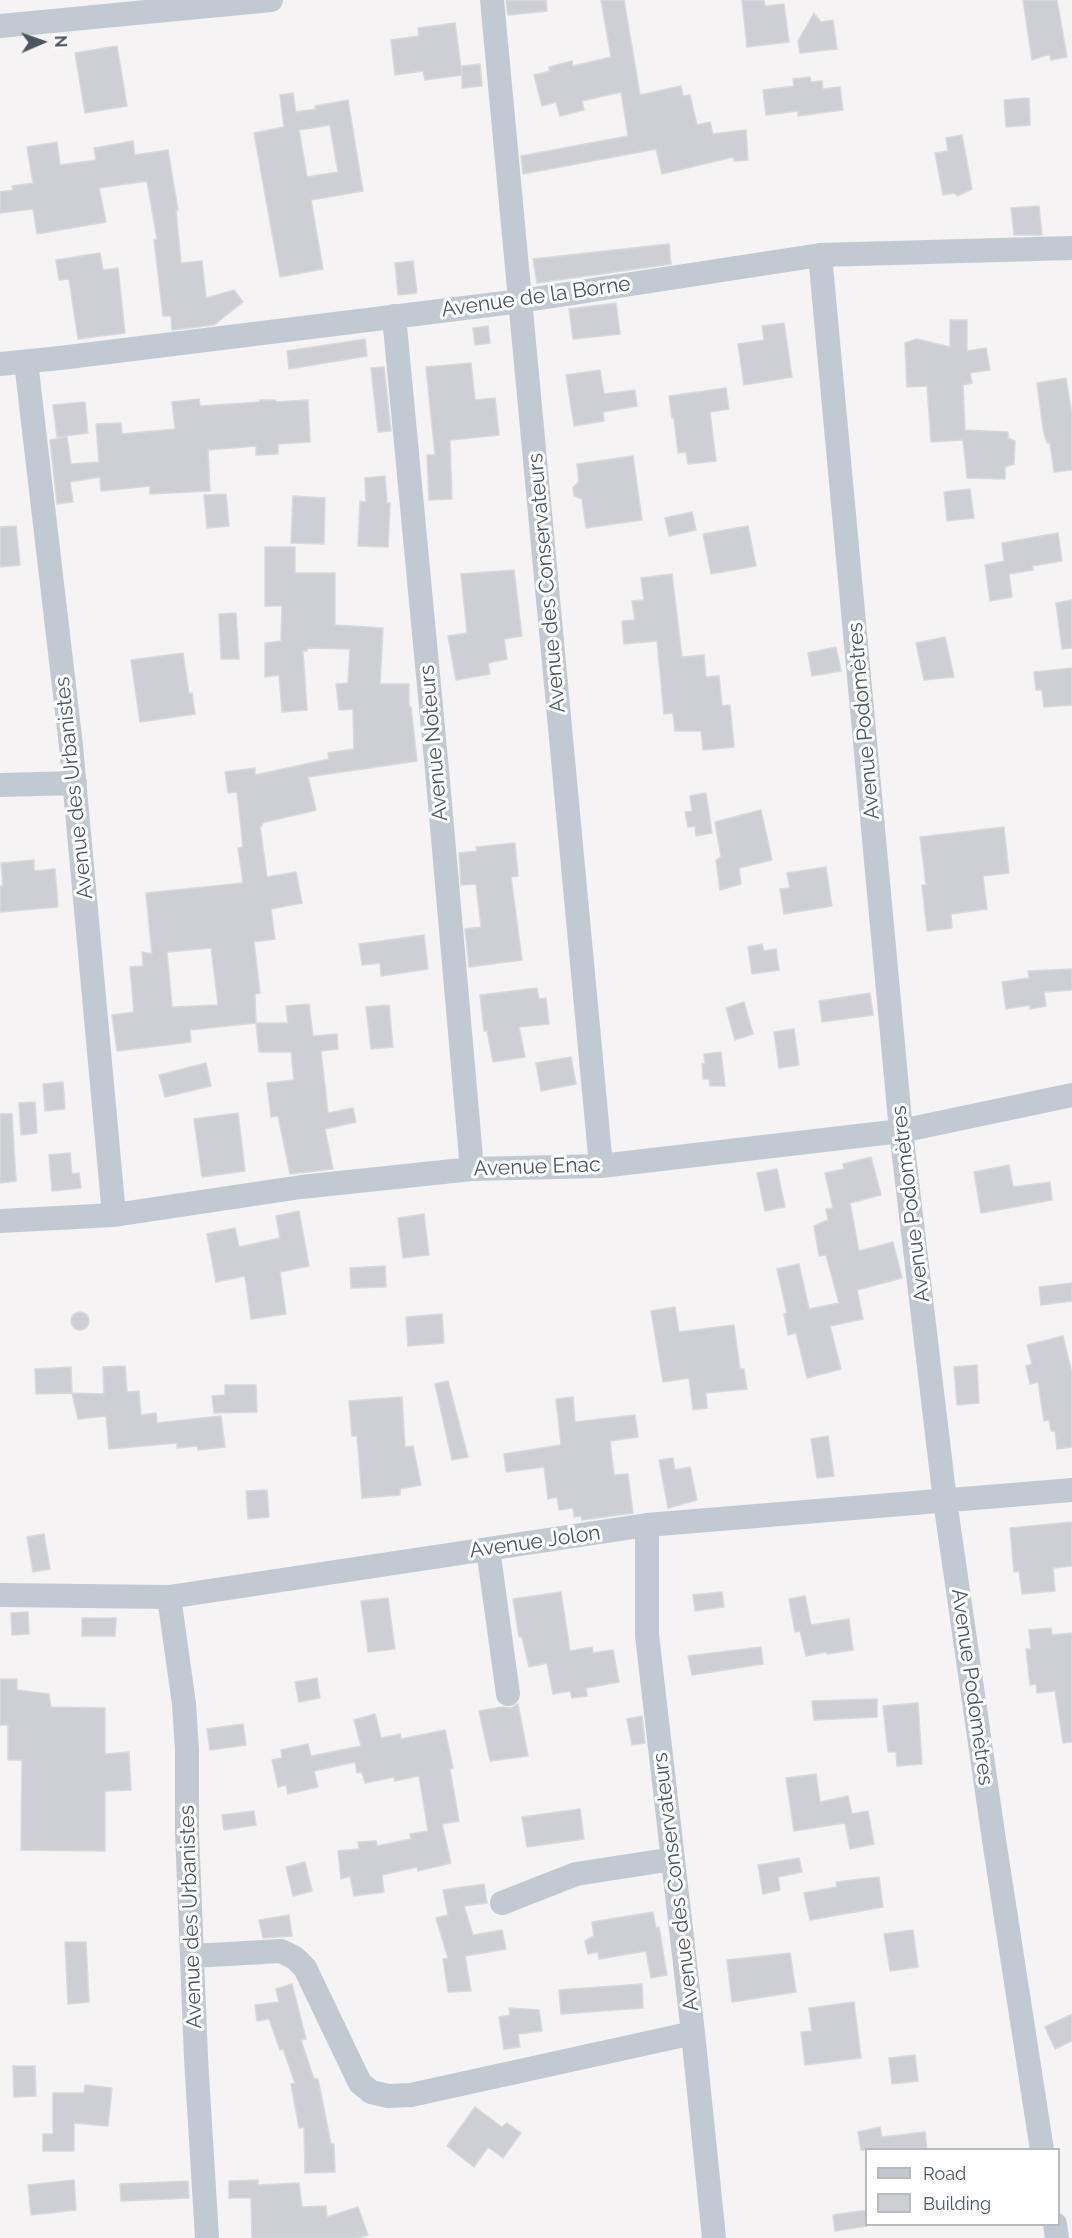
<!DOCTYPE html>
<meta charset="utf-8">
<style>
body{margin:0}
#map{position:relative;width:1072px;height:2238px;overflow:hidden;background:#f5f3f3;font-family:Raleway,sans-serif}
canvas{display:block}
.legend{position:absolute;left:865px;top:2148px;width:195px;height:78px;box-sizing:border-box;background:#fff;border:2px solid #b7bbc0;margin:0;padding:8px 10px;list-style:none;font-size:18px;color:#4a5661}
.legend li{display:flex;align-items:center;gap:12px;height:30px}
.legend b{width:30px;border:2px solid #b7bbc0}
.north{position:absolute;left:12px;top:12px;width:60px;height:60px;-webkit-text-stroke:4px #fff;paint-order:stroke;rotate:88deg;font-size:16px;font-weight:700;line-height:24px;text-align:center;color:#4a5661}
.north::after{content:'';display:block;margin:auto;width:21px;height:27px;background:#4a5661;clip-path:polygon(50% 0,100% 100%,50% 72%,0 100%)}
</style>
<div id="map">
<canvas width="1072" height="2238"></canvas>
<ul class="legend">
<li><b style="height:8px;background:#c1cad2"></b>Road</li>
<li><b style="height:16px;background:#cdcfd5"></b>Building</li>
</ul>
<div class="north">N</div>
</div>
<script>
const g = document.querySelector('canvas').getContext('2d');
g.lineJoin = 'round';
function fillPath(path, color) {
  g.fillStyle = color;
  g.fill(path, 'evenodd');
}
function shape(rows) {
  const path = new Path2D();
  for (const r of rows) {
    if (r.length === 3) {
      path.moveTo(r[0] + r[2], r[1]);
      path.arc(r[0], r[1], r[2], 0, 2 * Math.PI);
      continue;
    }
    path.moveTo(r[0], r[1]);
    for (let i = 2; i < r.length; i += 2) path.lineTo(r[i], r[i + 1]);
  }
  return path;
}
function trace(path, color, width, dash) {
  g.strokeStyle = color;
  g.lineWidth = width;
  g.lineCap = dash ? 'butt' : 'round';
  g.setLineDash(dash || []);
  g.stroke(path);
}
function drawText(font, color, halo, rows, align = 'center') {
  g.font = font + ' Raleway,sans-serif';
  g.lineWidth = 6;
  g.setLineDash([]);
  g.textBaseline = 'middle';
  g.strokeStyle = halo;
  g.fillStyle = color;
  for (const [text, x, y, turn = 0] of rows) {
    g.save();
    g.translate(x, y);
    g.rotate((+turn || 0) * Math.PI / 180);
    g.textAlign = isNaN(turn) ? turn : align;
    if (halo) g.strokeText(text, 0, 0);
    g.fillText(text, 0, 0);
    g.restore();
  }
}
const building = shape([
 [506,0,546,0,547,11,508,15,506,0],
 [601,0,624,0,640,95,681,86,683,96,690,95,697,125,710,122,713,134,746,130,748,160,734,161,733,157,662,174,656,149,523,174,521,156,628,136,621,92,582,101,584,110,560,116,556,102,542,106,534,75,550,71,549,67,572,61,573,66,611,57,601,0],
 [742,0,764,0,765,6,784,4,789,42,747,47,742,0],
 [1023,0,1057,0,1067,57,1051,60,1050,54,1032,60,1023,0],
 [814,13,821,22,833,20,837,49,800,53,798,41,814,13],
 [455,23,462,75,425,80,423,71,395,75,391,40,419,36,418,28,455,23],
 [117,46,127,106,85,113,75,53,117,46],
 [480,64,482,86,462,88,462,66,480,64],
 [810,77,811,82,822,81,823,89,840,87,843,110,798,116,798,111,766,115,763,90,794,86,793,79,810,77],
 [293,93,296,112,316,109,315,106,348,100,363,191,311,200,323,269,280,277,254,133,284,127,280,95,293,93],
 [330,125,338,172,307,177,299,130,330,125],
 [1029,98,1030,125,1006,127,1004,100,1029,98],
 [962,135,972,189,958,196,954,193,943,195,935,153,948,151,946,138,962,135],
 [133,141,135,155,168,150,178,210,176,210,181,263,202,261,206,298,234,290,243,302,214,325,172,330,171,316,163,316,154,240,157,239,147,181,99,188,106,222,37,234,33,209,0,213,0,192,13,190,12,186,33,183,27,147,57,142,60,165,96,160,94,148,133,141],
 [1039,206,1042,235,1014,235,1011,208,1039,206],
 [669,244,671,264,537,283,533,259,669,244],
 [100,253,103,270,118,268,125,333,78,339,69,279,59,280,56,260,100,253],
 [413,261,417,293,398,295,395,263,413,261],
 [616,303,620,334,573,339,569,309,616,303],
 [950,320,967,320,967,351,986,348,990,370,970,373,972,383,963,385,965,430,1008,432,1008,438,1015,441,1014,464,1005,467,1005,479,967,478,963,440,931,442,927,386,907,387,905,343,917,339,950,347,950,320],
 [784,323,792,377,744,385,738,344,764,340,762,326,784,323],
 [488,326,490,343,475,345,473,328,488,326],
 [365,339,367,356,289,369,287,351,365,339],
 [471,363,475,400,495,398,499,435,450,440,452,499,429,500,427,455,435,455,426,367,471,363],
 [384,367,391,431,378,432,371,368,384,367],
 [600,370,604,394,635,390,637,406,603,412,604,421,574,426,566,375,600,370],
 [1066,378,1072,415,1072,470,1054,472,1050,443,1047,443,1043,429,1037,383,1066,378],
 [726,388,729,409,710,412,716,461,688,464,686,452,678,453,674,418,672,418,669,396,726,388],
 [199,399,200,406,260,402,260,400,275,400,276,402,308,400,310,442,278,444,278,454,256,455,256,446,208,450,210,491,150,494,150,486,101,491,100,477,70,482,73,502,57,504,50,440,67,437,71,464,99,462,96,424,121,423,122,434,175,429,172,402,199,399],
 [85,402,88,433,57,437,53,405,85,402],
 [633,456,642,520,586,528,582,499,574,496,573,487,579,482,577,464,633,456],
 [385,476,387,503,390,503,388,547,358,546,360,501,366,502,365,478,385,476],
 [970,489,974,518,947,521,944,492,970,489],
 [226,494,229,526,207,528,204,495,226,494],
 [293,496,325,498,324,544,291,543,293,496],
 [692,512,696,530,669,536,665,518,692,512],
 [16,526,20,565,0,567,0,527,16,526],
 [748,526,756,566,711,574,703,534,748,526],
 [1058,533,1062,561,1032,566,1033,570,1009,574,1012,597,990,601,985,565,1004,561,1002,543,1058,533],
 [265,547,295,547,295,573,335,573,335,625,383,628,380,684,409,684,409,707,411,707,417,761,308,777,316,810,262,823,262,826,260,826,267,877,296,872,302,903,271,909,275,939,254,942,260,993,255,994,256,1023,190,1030,191,1042,117,1051,112,1015,134,1012,130,967,143,966,142,952,152,954,146,893,243,883,238,848,243,847,237,792,228,793,225,772,255,768,255,775,329,759,328,753,354,749,353,709,339,710,336,684,348,683,350,649,307,648,307,651,303,651,307,710,282,712,279,675,265,677,265,643,281,641,282,606,265,606,265,547],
 [211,948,218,1005,172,1007,167,952,211,948],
 [514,570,522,636,504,639,507,659,488,663,490,674,456,680,448,636,467,633,461,574,514,570],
 [672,574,682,657,704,655,706,677,719,676,722,706,730,705,734,747,703,750,701,731,675,731,673,713,664,714,657,641,624,644,622,621,635,620,632,601,644,600,641,578,672,574],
 [1072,600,1072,648,1062,649,1056,603,1072,600],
 [236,613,239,659,221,659,219,614,236,613],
 [945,637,954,677,924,680,916,643,945,637],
 [836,647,841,671,812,676,808,653,836,647],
 [183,653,189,694,192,693,195,714,140,722,131,660,183,653],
 [1072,668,1072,705,1044,707,1042,690,1036,690,1034,672,1072,668],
 [706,793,712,833,696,836,695,826,688,827,685,812,692,811,690,796,706,793],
 [761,810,772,860,739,868,741,884,720,890,716,860,721,857,715,822,761,810],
 [1004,827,1009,873,983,876,987,909,951,914,952,928,927,931,922,885,926,885,920,837,1004,827],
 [515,843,518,876,511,877,522,960,469,967,465,929,481,927,476,884,461,885,459,853,477,851,476,847,515,843],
 [34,860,34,871,55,869,58,907,0,912,0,886,3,886,1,863,34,860],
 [826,867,832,906,784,914,780,889,790,888,787,873,826,867],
 [424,935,428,969,381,976,380,963,362,965,359,944,424,935],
 [762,944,764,951,776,949,779,970,752,974,748,947,762,944],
 [1072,969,1072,990,1044,992,1046,1006,1030,1009,1030,1005,1006,1009,1002,982,1029,978,1028,971,1072,969],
 [537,988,539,999,546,998,549,1024,519,1027,525,1057,493,1062,487,1031,484,1031,480,995,537,988],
 [870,993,873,1015,822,1022,819,1001,870,993],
 [744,1002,753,1034,735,1040,726,1008,744,1002],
 [309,1004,313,1036,337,1034,338,1049,321,1051,328,1113,353,1108,356,1122,325,1129,333,1169,290,1174,278,1116,271,1117,267,1083,294,1080,291,1052,259,1052,256,1023,288,1023,286,1006,309,1004],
 [389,1005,393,1047,371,1049,366,1007,389,1005],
 [794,1029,799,1065,779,1068,774,1032,794,1029],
 [721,1052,725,1086,710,1086,709,1079,703,1079,702,1064,705,1064,704,1054,721,1052],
 [571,1057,576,1084,541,1091,536,1063,571,1057],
 [206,1063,211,1086,165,1097,159,1075,206,1063],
 [63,1082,65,1109,45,1111,43,1084,63,1082],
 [35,1102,37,1133,21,1135,19,1103,35,1102],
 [238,1113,245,1171,202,1177,194,1119,238,1113],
 [0,1114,12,1114,16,1181,0,1183,0,1114],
 [70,1153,72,1174,79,1173,81,1188,52,1191,49,1155,70,1153],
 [871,1157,881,1195,850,1203,859,1251,893,1242,902,1278,857,1290,863,1319,830,1326,841,1369,807,1378,796,1333,788,1335,784,1314,787,1313,777,1269,799,1264,809,1309,839,1303,826,1255,819,1256,814,1226,828,1220,826,1209,833,1208,825,1173,844,1169,843,1164,871,1157],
 [1009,1165,1013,1187,1050,1182,1052,1200,981,1213,974,1172,1009,1165],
 [777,1169,785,1207,765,1211,757,1173,777,1169],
 [299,1211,309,1266,280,1272,286,1314,251,1319,245,1276,216,1282,207,1234,235,1228,239,1247,280,1238,276,1216,299,1211],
 [424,1214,429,1255,403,1258,398,1218,424,1214],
 [385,1266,386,1287,351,1288,350,1268,385,1266],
 [1072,1283,1072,1301,1041,1305,1039,1287,1072,1283],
 [675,1307,679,1332,734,1325,740,1369,744,1369,747,1389,706,1393,707,1408,693,1410,689,1378,663,1382,651,1311,675,1307],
 [80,1321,9],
 [442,1314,444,1343,408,1346,406,1317,442,1314],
 [1063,1336,1072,1373,1072,1447,1057,1449,1055,1431,1051,1431,1049,1420,1044,1421,1038,1382,1030,1384,1026,1366,1032,1364,1027,1345,1063,1336],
 [977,1365,979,1403,957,1405,954,1367,977,1365],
 [125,1366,127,1392,139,1391,141,1415,156,1413,157,1423,221,1416,225,1447,198,1450,197,1446,177,1448,177,1443,109,1449,106,1416,78,1419,72,1393,104,1394,103,1367,125,1366],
 [71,1367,72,1393,36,1394,35,1369,71,1367],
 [448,1381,468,1457,452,1460,435,1384,448,1381],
 [225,1385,256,1385,257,1412,214,1413,212,1396,225,1395,225,1385],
 [402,1397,405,1447,413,1446,421,1485,400,1489,400,1495,362,1498,357,1436,352,1436,349,1401,402,1397],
 [573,1397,575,1422,635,1415,638,1437,610,1441,614,1475,628,1474,633,1513,582,1520,581,1516,574,1517,573,1508,559,1510,557,1497,548,1499,544,1467,506,1472,504,1454,561,1445,556,1399,573,1397],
 [828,1436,834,1476,817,1478,811,1439,828,1436],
 [673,1458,675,1470,690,1467,697,1500,668,1508,659,1460,673,1458],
 [267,1490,269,1517,248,1519,246,1491,267,1490],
 [1072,1522,1072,1566,1053,1568,1055,1591,1022,1594,1019,1571,1014,1572,1010,1528,1072,1522],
 [44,1534,50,1569,33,1572,27,1537,44,1534],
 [561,1592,570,1651,592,1647,593,1653,613,1650,619,1682,586,1688,587,1696,572,1698,570,1691,553,1694,547,1663,529,1667,522,1637,519,1637,513,1599,561,1592],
 [722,1592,724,1607,695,1611,693,1595,722,1592],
 [805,1596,811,1625,849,1619,853,1650,827,1654,826,1652,806,1656,800,1631,795,1632,789,1599,805,1596],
 [388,1598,395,1649,368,1652,361,1601,388,1598],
 [28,1612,29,1634,12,1635,11,1613,28,1612],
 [82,1618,116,1618,115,1636,82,1636,82,1618],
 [1051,1628,1052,1635,1072,1633,1072,1742,1063,1743,1055,1691,1037,1693,1036,1684,1030,1685,1026,1649,1031,1649,1029,1630,1051,1628],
 [761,1647,763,1664,692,1675,688,1656,761,1647],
 [317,1678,320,1698,299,1702,295,1682,317,1678],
 [0,1679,17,1679,17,1690,49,1694,51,1707,105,1708,105,1754,129,1752,131,1790,105,1791,105,1851,21,1850,22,1760,8,1760,8,1725,0,1725,0,1679],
 [877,1699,877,1717,814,1720,812,1701,877,1699],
 [918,1703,922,1764,897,1766,896,1752,888,1752,883,1706,918,1703],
 [518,1704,528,1756,490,1761,479,1711,502,1707,511,1708,518,1704],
 [375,1714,381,1738,400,1734,401,1739,445,1730,453,1768,450,1769,459,1821,442,1824,451,1863,418,1871,417,1867,382,1875,384,1892,354,1896,350,1876,341,1879,338,1851,359,1849,358,1842,376,1841,377,1846,411,1839,410,1834,428,1831,419,1776,395,1781,394,1777,365,1783,362,1772,357,1773,355,1762,314,1771,318,1787,288,1794,286,1785,278,1787,272,1760,282,1758,281,1750,308,1744,311,1756,361,1746,354,1720,375,1714],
 [642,1716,645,1743,632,1745,627,1719,642,1716],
 [243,1724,246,1745,210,1750,207,1729,243,1724],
 [816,1774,820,1802,848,1796,852,1814,868,1811,874,1844,850,1849,845,1823,794,1831,786,1778,816,1774],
 [580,1809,584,1839,527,1847,522,1817,580,1809],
 [254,1811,256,1825,224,1830,222,1815,254,1811],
 [799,1858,802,1872,778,1877,780,1890,763,1894,758,1865,799,1858],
 [305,1862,312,1891,293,1896,286,1867,305,1862],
 [879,1877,883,1907,810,1920,804,1893,837,1887,836,1882,879,1877],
 [484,1884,487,1903,464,1906,473,1935,502,1930,506,1949,465,1956,471,1991,448,1992,443,1959,448,1958,436,1918,448,1915,443,1890,484,1884],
 [653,1912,656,1928,659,1927,667,1975,651,1978,646,1951,599,1959,598,1952,588,1954,585,1941,594,1936,592,1922,653,1912],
 [289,1915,292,1936,263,1938,259,1920,289,1915],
 [913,1930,918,1967,890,1971,884,1934,913,1930],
 [65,1942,86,1942,89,2002,68,2004,65,1942],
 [790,1953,796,1992,732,2002,727,1960,790,1953],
 [292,1984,306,2039,301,2040,314,2079,318,2079,331,2144,334,2144,335,2172,305,2173,304,2127,299,2128,291,2084,295,2083,283,2049,280,2050,269,2019,257,2021,255,2005,279,2002,276,1989,292,1984],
 [642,1984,643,2008,561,2014,559,1990,642,1984],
 [854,2002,861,2058,805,2065,801,2032,812,2031,809,2008,854,2002],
 [509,2008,539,2010,542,2031,518,2034,520,2047,504,2049,499,2017,510,2015,509,2008],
 [1072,2014,1072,2041,1055,2049,1045,2027,1072,2014],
 [915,2055,918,2081,892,2084,889,2058,915,2055],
 [13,2066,35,2066,36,2096,14,2097,13,2066],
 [85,2085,112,2088,108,2126,74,2123,74,2151,43,2151,43,2134,53,2134,53,2093,84,2093,85,2085],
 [475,2107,502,2127,507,2123,521,2133,503,2158,488,2147,474,2167,447,2146,475,2107],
 [880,2127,882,2137,925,2132,927,2150,861,2150,858,2132,880,2127],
 [74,2180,76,2210,31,2215,28,2185,74,2180],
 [258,2180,258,2185,299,2183,302,2207,326,2206,327,2217,358,2207,368,2235,358,2238,252,2238,251,2198,229,2198,229,2181,258,2180],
 [188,2181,189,2198,121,2201,120,2184,188,2181],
 [867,2210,867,2226,835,2231,833,2215,867,2210]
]);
fillPath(building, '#cdcfd5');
trace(building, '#d7d9de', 1.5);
trace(shape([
 [492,0,601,1166],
 [0,26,271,0],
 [820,255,901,1131,945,1501,994,1840,1042,2150],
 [394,316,438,781,472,1169],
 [26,362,71,746,114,1215],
 [0,364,60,358,521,301,820,255,1072,248],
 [0,785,75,783],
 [0,1221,114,1215,301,1187,472,1169,601,1166,901,1131,1072,1095],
 [647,1525,647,1635,693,2033,714,2238],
 [488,1549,508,1694],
 [0,1595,169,1597,647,1525,1072,1490],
 [169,1597,184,1704,187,1750,187,1832,196,2058,207,2238],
 [502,1903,576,1874,673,1859],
 [192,1956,281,1951,295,1958,305,1968,360,2083,371,2092,388,2096,411,2095,693,2033],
 [1055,2224,1057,2238]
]), '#c1cad2', 24);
drawText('21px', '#4a5661', '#fff', [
 ["Avenue de la Borne",536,297,-8],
 ["Avenue des Conservateurs",547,583,-95],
 ["Avenue Podomètres",864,721,-95],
 ["Avenue Noteurs",434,743,-95],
 ["Avenue des Urbanistes",74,788,-96],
 ["Avenue Enac",537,1167,-2],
 ["Avenue Podomètres",911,1204,-97],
 ["Avenue Jolon",535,1542,-8],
 ["Avenue Podomètres",972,1687,82],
 ["Avenue des Conservateurs",676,1882,-97],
 ["Avenue des Urbanistes",191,1917,-92]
]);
</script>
